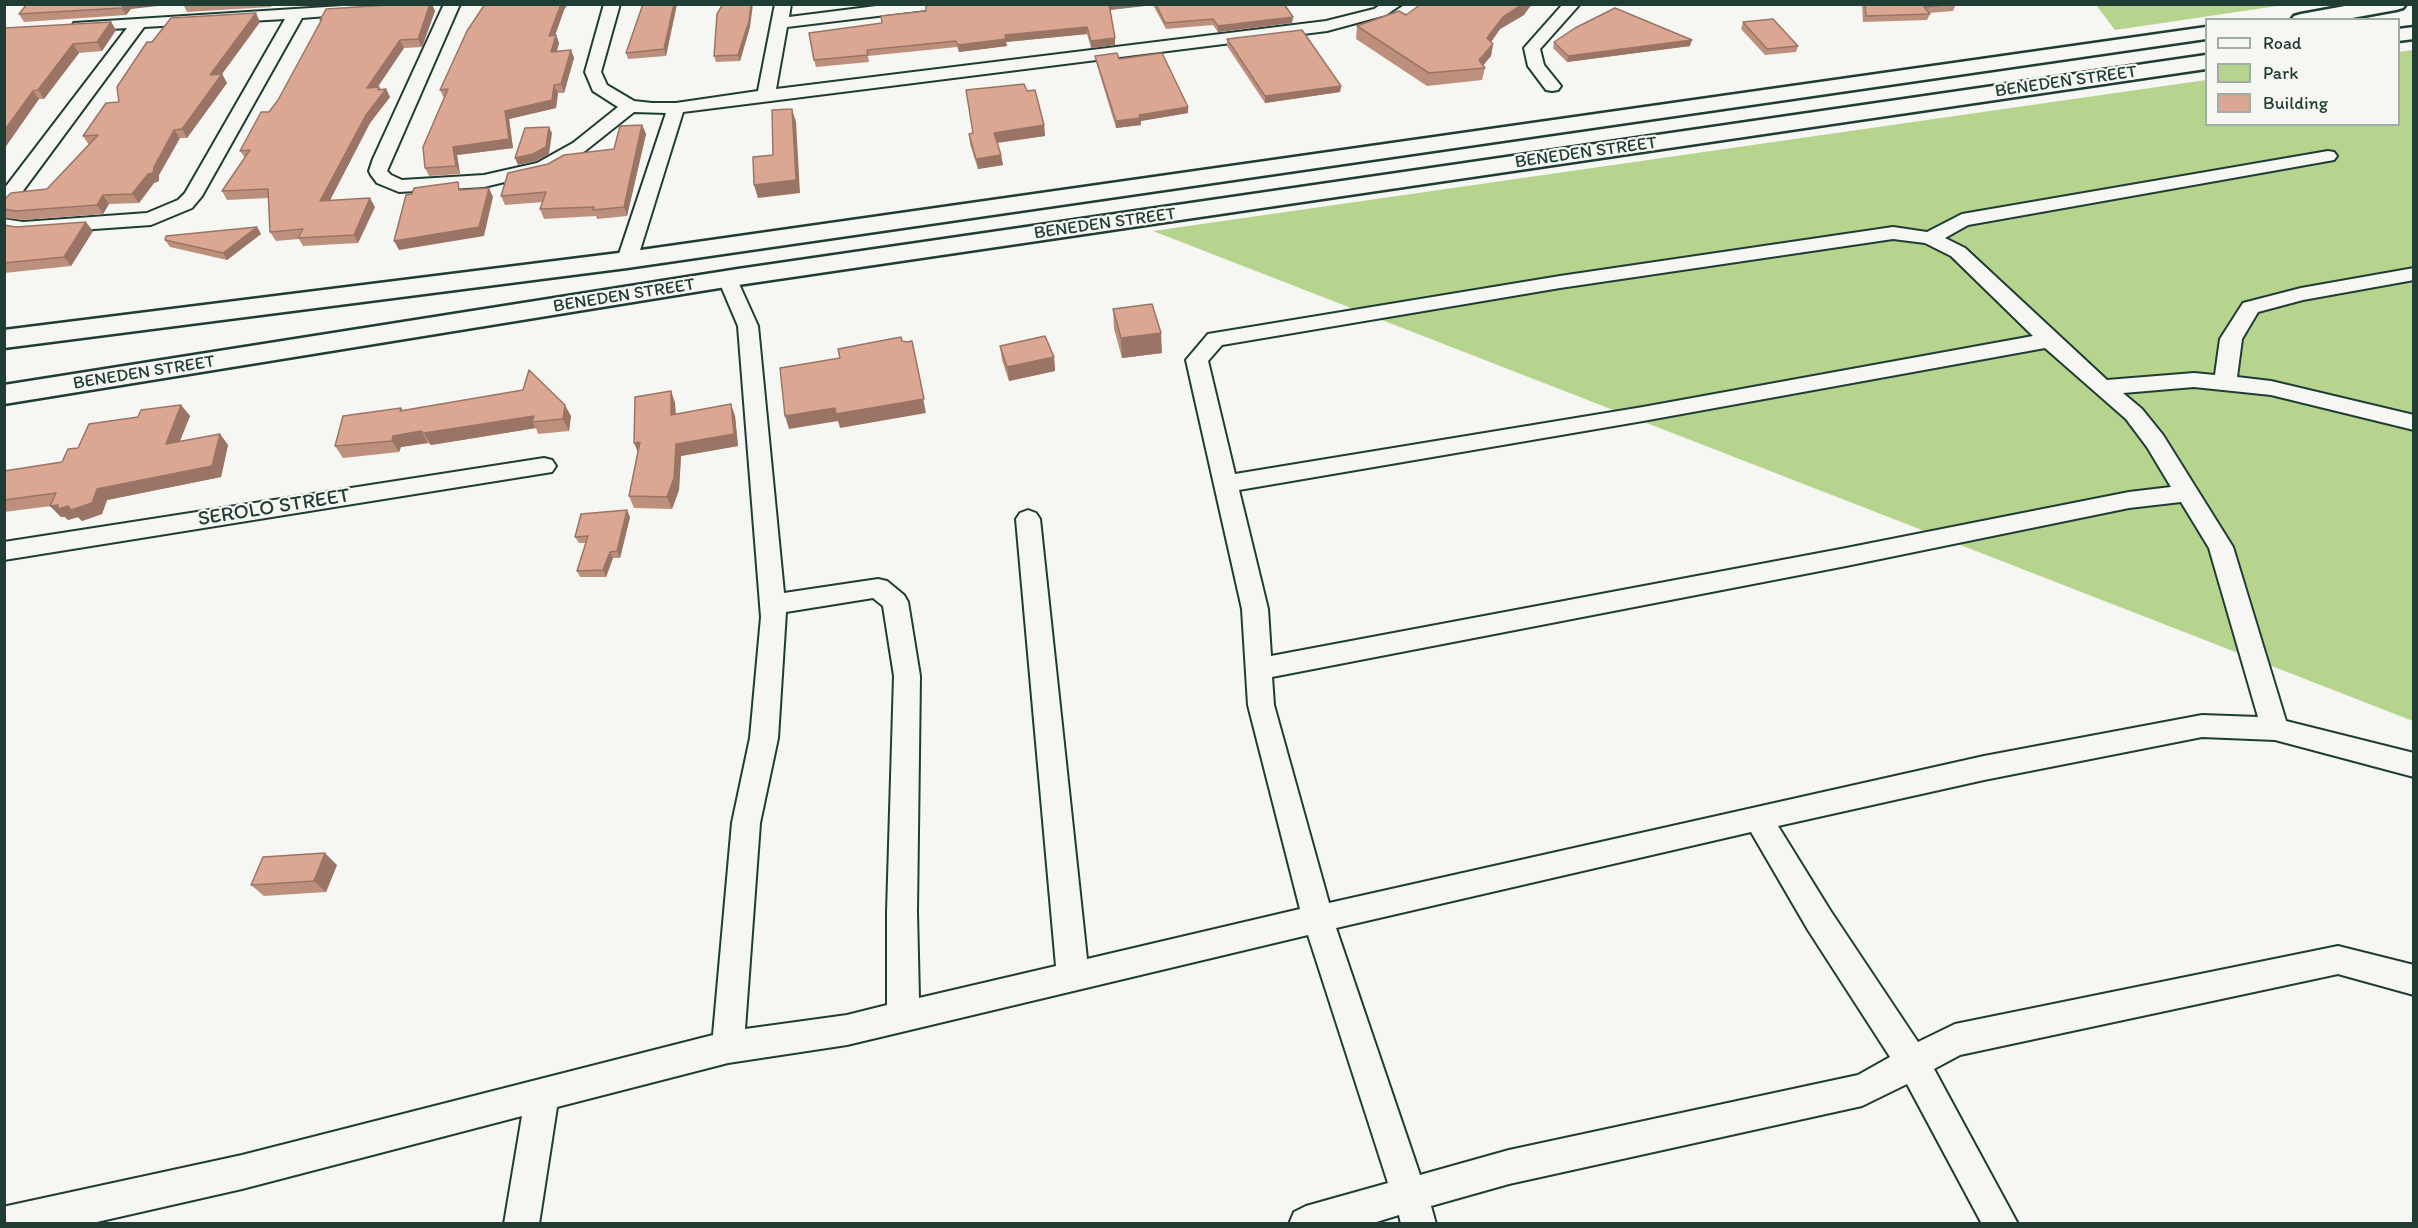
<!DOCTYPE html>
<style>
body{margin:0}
#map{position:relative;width:2418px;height:1228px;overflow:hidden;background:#f6f6f2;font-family:Itim,sans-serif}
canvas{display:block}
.frame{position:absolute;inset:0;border:6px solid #1f3d34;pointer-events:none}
.legend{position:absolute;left:2205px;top:18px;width:195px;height:108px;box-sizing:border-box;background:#f6f6f2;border:2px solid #a0aca6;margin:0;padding:8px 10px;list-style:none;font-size:18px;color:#1f3d34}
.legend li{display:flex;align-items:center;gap:12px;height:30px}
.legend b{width:30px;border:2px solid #a0aca6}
</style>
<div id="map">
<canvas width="2418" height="1228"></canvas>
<div class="frame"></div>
<ul class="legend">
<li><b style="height:8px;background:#f6f6f2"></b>Road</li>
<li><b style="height:16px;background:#b6d48d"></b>Park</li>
<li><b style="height:16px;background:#dca792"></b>Building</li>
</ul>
</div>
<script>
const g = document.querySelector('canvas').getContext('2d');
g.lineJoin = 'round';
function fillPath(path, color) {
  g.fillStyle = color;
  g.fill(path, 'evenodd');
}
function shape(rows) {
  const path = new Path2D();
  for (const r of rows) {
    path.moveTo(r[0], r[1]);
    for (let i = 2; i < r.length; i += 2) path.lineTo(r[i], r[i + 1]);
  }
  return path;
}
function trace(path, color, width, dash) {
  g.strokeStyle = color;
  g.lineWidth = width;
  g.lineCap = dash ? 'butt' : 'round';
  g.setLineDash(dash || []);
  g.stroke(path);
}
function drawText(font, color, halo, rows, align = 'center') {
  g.font = font + ' Itim,sans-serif';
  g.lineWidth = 4.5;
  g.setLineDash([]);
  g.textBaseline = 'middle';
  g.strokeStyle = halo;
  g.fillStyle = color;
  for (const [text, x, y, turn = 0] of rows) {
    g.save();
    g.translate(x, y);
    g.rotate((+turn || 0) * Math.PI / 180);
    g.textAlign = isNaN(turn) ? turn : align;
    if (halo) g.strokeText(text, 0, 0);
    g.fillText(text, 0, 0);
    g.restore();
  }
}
fillPath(shape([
 [2096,5,2284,5,2115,30],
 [2413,50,2413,721,1153,231,2206,80,2206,124,2398,124,2399,52]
]), '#b6d48d');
const street = shape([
 [444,4,460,4,387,171,391,175,402,180,484,175,537,163,573,143,618,107,593,91,585,72,604,4,620,4,601,72,607,85,634,101,652,103,676,103,758,91,775,4,791,4,789,17,892,4,943,4,935,9,787,27,776,89,1326,21,1374,9,1382,4,1402,4,1386,15,1327,31,683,112,637,260,634,264,627,266,620,264,617,260,666,113,634,112,585,151,551,171,484,187,399,192,377,183,371,175,369,171,373,159,444,4],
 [1563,4,1580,4,1540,49,1544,65,1561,86,1558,90,1552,91,1546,90,1528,66,1524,48,1563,4],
 [358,5,366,10,364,13,302,18,202,196,192,208,151,225,23,234,4,231,4,219,23,222,147,213,178,200,185,193,285,19,144,27,11,207,4,209,4,189,127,28,80,31,74,29,72,26,74,23,358,5],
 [2328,151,2334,152,2337,156,2334,160,1968,225,1945,238,1965,248,2107,380,2194,373,2215,375,2220,339,2243,303,2301,288,2414,268,2414,280,2303,300,2258,312,2242,339,2237,377,2271,381,2414,415,2414,430,2271,395,2194,387,2123,393,2142,409,2163,435,2233,547,2286,721,2414,753,2414,777,2275,740,2202,737,1984,780,1778,826,1830,910,1918,1042,1955,1024,2338,946,2414,965,2414,995,2338,974,1960,1055,1934,1069,2018,1224,1982,1224,1907,1084,1862,1106,1509,1184,1431,1206,1436,1224,1401,1224,1399,1215,1370,1224,1289,1224,1294,1212,1306,1206,1388,1183,1308,935,847,1045,728,1063,557,1107,539,1224,504,1224,522,1116,242,1189,88,1224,4,1224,4,1207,7,1206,242,1155,713,1035,732,823,750,738,761,617,738,326,718,279,721,275,735,275,758,326,784,593,878,579,887,581,904,595,908,602,920,676,917,912,919,998,1056,966,1016,519,1020,513,1028,510,1036,513,1040,519,1087,959,1300,909,1248,705,1242,609,1186,360,1208,334,1560,276,1893,227,1927,232,1962,214,2328,151],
 [1893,239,1925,243,1951,256,2033,336,1643,407,1235,474,1208,361,1222,345,1560,288,1893,239],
 [2045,348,2126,419,2147,447,2171,487,2129,492,1846,548,1271,656,1268,609,1239,490,1643,421,2045,348],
 [2181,502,2209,548,2258,717,2202,715,1984,756,1329,903,1274,705,1272,677,1846,566,2129,508,2181,502],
 [873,598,883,606,894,676,887,912,887,1005,847,1015,745,1029,760,823,778,738,786,612,873,598],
 [1751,832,1808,930,1890,1057,1858,1075,1509,1150,1420,1175,1336,928,1751,832],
 [544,458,552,460,556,466,552,472,4,560,4,542,544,458]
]);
const secondary = shape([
 [2356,4,2406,4,2403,8,2396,10,2341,20,2291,20,2294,16,2301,14,2356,4],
 [2206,27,2206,39,627,268,4,348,4,330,627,252,2206,27],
 [2414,27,2414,39,2398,41,2398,29,2414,27],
 [2206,55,2206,69,738,285,4,404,4,385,738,269,2206,55]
]);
trace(street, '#1f3d34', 4);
trace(secondary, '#1f3d34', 5);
fillPath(street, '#f6f6f2');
fillPath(secondary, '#f6f6f2');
fillPath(shape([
 [27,4,131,9,126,15,24,22,19,14],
 [183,4,273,4,271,7,187,12],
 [677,4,666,56,628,59,626,53],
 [1284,4,1293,17,1292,23,1218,32,1213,25,1166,29,1153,5,1110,10,1115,45,1091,48,1087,34,1006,42,1007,46,959,52,957,47,868,56,869,62,816,67,814,60,882,23,926,11,935,5],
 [1862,4,1956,4,1953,11,1929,13,1930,14,1927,20,1863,22],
 [564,10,555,35,556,35,559,43,557,51,571,50,574,58,564,93,558,93,556,108,509,119,513,148,457,155,460,174,429,176,425,168,445,98,444,98,440,90],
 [435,11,422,47,404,48,378,87,381,89,386,89,390,97,370,123,330,200,375,207,358,243,303,246,299,239,276,241,270,232,268,198,227,200,222,191,245,158,240,151,269,112],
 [1524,15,1500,29,1491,42,1493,44,1491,56,1483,65,1485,68,1482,80,1427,86,1356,39,1357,26],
 [111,22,116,30,102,51,79,53,44,99,39,99,4,149,4,29],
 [260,22,222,74,227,83,187,138,180,138,159,175,159,181,154,183,139,203,109,204,103,214,23,220,4,218,4,200,47,189,89,145,83,136,119,102,152,42],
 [1743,22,1798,46,1796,52,1765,55,1741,29],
 [750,27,740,61,716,62,714,56],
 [1227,39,1341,86,1340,92,1265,103,1227,46],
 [1554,42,1690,46,1567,62,1553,48],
 [1095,56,1119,59,1188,113,1140,121,1141,125,1116,128,1096,62],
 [1027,91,1044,125,1045,136,997,143,1001,155,1003,165,978,169,970,144,969,134,973,133],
 [642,125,646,134,627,216,597,219,596,216,544,219,540,209,543,202,505,205,501,196,614,149],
 [4,225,16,227,93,231,71,266,4,273],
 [257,227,261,234,227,260,170,247,165,240],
 [1113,309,1162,353,1122,358,1114,329],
 [1000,346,1054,357,1055,371,1009,381,1002,360],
 [671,391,675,403,676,414,735,416,738,446,681,456,679,490,672,509,634,508,629,496],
 [181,405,190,416,180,441,220,434,228,445,221,477,107,500,102,514,82,521,78,517,68,520,65,517,61,517,51,506,4,512,4,471,62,462,78,448,138,417],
 [401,408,403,411,571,416,569,431,538,434,536,428,431,445,428,443,401,447,399,452,343,458,335,446],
 [630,517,620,558,613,558,606,577,580,577,577,571,586,543,579,543,575,537],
 [337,865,326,892,264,896,251,885]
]), '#bd907e');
fillPath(shape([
 [124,4,176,4,131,9,126,15,122,8],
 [430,4,432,4,435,11,422,47,418,39],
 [561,4,568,4,564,10,552,44,549,36],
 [674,4,677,4,666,56,664,49],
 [751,4,753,4,750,27,740,61,738,55],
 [1109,4,1153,5,1109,10],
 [1523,4,1532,4,1524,15,1500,29,1485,51,1487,38,1503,17],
 [256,13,260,22,222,74,227,83,187,138,182,129,210,75],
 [1293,17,1292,23,1218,32,1218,26],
 [111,22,116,30,102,51,97,42],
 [1087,27,1087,34,1006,42,1007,46,959,52,958,45,1005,35],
 [556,35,559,43,554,60,551,52],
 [1115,38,1115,45,1091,48,1091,41],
 [400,40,404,48,371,96,367,88],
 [1692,40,1690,46,1567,62,1568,56],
 [73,44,79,53,44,99,38,90],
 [1493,44,1491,56,1481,68,1479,60],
 [571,50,574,58,564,93,561,84],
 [554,85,558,93,556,108,509,119,513,148,457,155,460,174,456,166,453,147,505,111],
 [1341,86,1340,92,1265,103,1265,96],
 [379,87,383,93,386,89,390,97,370,123,325,210,320,201],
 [33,91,39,99,4,149,4,131],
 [1188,107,1188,113,1141,121,1141,125,1116,128,1116,121,1139,115],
 [792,109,796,122,800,193,758,198,754,185,796,180],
 [642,125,646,134,627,216,624,207],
 [1044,125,1045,136,995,143,994,133],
 [549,127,552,133,549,154,536,161,518,165,515,158],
 [174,130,180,138,159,175,159,181,154,183,139,203,132,194,154,167],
 [1001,155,1003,165,978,169,976,159],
 [489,188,493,197,484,236,399,250,394,241],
 [103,195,109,204,103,214,97,205],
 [370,198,375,207,358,243,354,235],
 [86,222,93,231,71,266,64,257],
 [257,227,261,234,227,260,223,253],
 [1161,333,1162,353,1122,358,1121,338],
 [912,341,926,413,840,428,838,421,789,429,785,416],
 [1054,357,1055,371,1009,381,1007,367],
 [671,391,675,403,676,426,671,415],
 [731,404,735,416,738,446,681,456,679,490,672,509,667,497,676,444],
 [181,405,190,416,174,455,166,444],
 [565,405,571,416,569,431,563,419],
 [534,416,532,422,536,428,431,445,424,433],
 [421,431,428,443,401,447,399,452,392,441,393,436],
 [220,434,228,445,221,477,107,500,102,514,82,521,71,510,97,489],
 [640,442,639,455,634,443],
 [58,505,68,506,78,517,68,520,65,517,61,517,50,506],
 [627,510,630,517,620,558,617,551],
 [610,552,613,558,606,577,603,570],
 [325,853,337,865,326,892,314,881]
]), '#9a7566');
const building = shape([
 [27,4,124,4,122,8,19,14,27,4],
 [403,4,430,4,418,39,400,40,367,88,379,87,378,90,386,89,366,115,320,201,370,198,354,235,298,238,303,229,270,232,268,189,222,191,250,150,240,151,261,112,269,112,278,100,322,19,320,20,326,9,403,4],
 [485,4,561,4,549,36,556,35,551,52,571,50,561,84,554,85,552,100,505,111,509,139,453,147,456,166,425,168,423,147,448,89,440,90,467,31,485,4],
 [643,4,674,4,664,49,626,53,643,4],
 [723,4,751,4,749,21,738,55,714,56,717,14,723,4],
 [935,4,1109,4,1115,38,1091,41,1087,27,1005,35,1006,39,958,45,956,41,867,50,868,55,814,60,809,33,882,23,881,16,926,11,926,6,935,4],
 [1156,4,1284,4,1293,17,1218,26,1213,19,1165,23,1156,4],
 [1421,4,1523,4,1503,17,1487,38,1493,44,1479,60,1485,68,1429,73,1357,26,1399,11,1406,15,1421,4],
 [1865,4,1956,4,1924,7,1930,14,1866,16,1865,4],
 [1615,8,1692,40,1568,56,1554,42,1575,28,1615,8],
 [256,13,210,75,222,74,182,129,174,130,154,167,153,173,148,174,132,194,103,195,97,205,16,211,4,209,4,200,11,193,47,189,98,135,83,136,106,103,119,102,117,87,147,42,152,42,171,18,256,13],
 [1773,19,1798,46,1767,49,1743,22,1773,19],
 [111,22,97,42,73,44,38,90,33,91,4,131,5,28,111,22],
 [1302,30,1341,86,1265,96,1227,39,1302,30],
 [1117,53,1119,59,1162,53,1188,107,1139,115,1140,118,1116,121,1095,56,1117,53],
 [1024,84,1027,91,1035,90,1044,125,994,133,1001,155,976,159,969,134,973,133,966,90,1024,84],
 [792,109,796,180,754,185,753,157,773,155,772,110,792,109],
 [642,125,624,207,593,210,594,207,540,209,546,192,501,196,508,173,548,164,564,155,614,149,620,126,642,125],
 [549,127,546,147,533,154,515,158,525,128,549,127],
 [458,182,459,190,489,188,479,227,394,241,406,195,412,194,414,188,458,182],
 [86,222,64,257,4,263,4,225,16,227,86,222],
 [257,227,223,253,165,240,166,236,257,227],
 [1152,304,1161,333,1121,338,1113,309,1152,304],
 [1045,336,1054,357,1007,367,1000,346,1045,336],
 [901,337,902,341,907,342,912,341,924,399,836,414,835,408,785,416,780,368,840,358,838,349,901,337],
 [529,370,565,405,563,419,532,422,534,416,424,433,421,431,393,436,392,441,335,446,343,416,401,408,400,411,523,390,529,370],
 [671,391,671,415,731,404,734,434,676,444,674,478,667,497,629,496,640,442,634,443,635,397,671,391],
 [181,405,166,444,220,434,212,466,97,489,92,503,71,510,68,506,58,509,58,505,50,506,56,493,4,500,4,471,62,462,68,449,78,448,89,424,138,417,141,410,181,405],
 [627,510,617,551,610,552,603,570,577,571,588,536,575,537,581,514,627,510],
 [325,853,314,881,251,885,263,857,325,853]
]);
fillPath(building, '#dca792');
trace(building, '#9a7566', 1.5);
drawText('18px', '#1f3d34', '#f6f6f2', [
 ["BENEDEN STREET",2066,82,-8],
 ["BENEDEN STREET",1586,153,-8],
 ["BENEDEN STREET",1105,224,-8],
 ["BENEDEN STREET",624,296,-9],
 ["BENEDEN STREET",144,373,-9]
]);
drawText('21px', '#1f3d34', '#f6f6f2', [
 ["SEROLO STREET",274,508,-9]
]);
</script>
